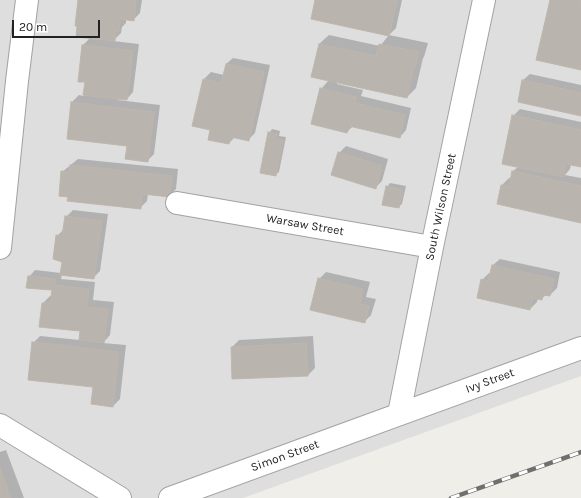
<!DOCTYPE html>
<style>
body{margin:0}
#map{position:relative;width:581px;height:498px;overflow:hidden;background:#f0eee8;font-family:Karla,sans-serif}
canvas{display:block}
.scale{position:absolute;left:12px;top:20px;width:88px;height:18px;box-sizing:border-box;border:2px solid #212121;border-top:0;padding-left:5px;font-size:12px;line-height:14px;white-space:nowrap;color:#212121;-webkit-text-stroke:3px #fff;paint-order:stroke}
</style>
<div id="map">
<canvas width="581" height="498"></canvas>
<div class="scale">20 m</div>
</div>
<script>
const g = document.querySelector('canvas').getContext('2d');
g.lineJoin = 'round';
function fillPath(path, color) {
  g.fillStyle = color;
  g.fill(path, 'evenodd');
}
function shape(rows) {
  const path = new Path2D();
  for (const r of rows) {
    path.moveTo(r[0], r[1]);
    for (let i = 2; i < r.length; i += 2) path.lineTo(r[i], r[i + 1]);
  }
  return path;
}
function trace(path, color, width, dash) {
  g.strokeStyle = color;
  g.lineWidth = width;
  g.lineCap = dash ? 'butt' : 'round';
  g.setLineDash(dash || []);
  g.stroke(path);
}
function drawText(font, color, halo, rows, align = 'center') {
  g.font = font + ' Karla,sans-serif';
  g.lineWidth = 3;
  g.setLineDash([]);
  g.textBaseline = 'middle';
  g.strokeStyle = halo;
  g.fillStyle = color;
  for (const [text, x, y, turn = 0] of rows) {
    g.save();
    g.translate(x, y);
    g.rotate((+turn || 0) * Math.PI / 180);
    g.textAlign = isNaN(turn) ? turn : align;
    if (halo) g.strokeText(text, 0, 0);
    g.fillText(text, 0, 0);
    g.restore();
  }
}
fillPath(shape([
 [0,0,581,0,581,376,243,498,0,498]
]), '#dfdede');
fillPath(shape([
 [79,0,142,0,140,13,133,20,126,19,126,23,122,27,121,33,113,41,139,44,133,92,127,99,118,98,118,100,160,105,154,154,147,161,128,145,68,138,72,102,79,95,84,96,86,81,83,45,91,37],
 [316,0,402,0,396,28,389,35,428,43,424,57,423,58,416,88,407,97,337,82,337,84,363,90,361,96,411,108,406,130,400,137,353,126,347,132,321,89,329,80,319,44,329,35,380,46,389,35],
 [233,58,270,65,255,133,248,140,235,137,229,143,211,129,204,79,211,72,224,75,226,64],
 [530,74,581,85,581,115,523,80],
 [520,109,581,122,581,166,571,164,570,169,565,175,581,178,581,222,498,203,502,185,509,178,512,179,513,171,518,167,513,116],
 [272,129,280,131,279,136,286,137,279,172,275,175,269,133],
 [346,146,388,159,382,181,375,188,339,153],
 [78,159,178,169,176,189,169,196,148,194,147,201,140,208,69,196,62,172],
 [390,183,406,186,402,204,398,207,387,187],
 [73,210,108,214,100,271,93,278,62,274,61,279,95,282,93,300,114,302,110,335,103,343,126,345,120,399,113,406,94,386,33,343,40,336,80,340,81,330,43,303,50,296,52,296,53,290,29,277,35,270,61,273,63,261,57,236,64,229,66,217],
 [500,259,560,272,557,288,550,295,546,295,541,299,538,298,537,302,530,309,482,280,489,273,491,273,493,265],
 [326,272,370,282,366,297,376,299,371,315,364,322,319,279],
 [313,336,315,368,308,375,232,347,239,340],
 [6,450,24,498,0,498,0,452]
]), '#0003');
const building = shape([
 [78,0,136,0,134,21,120,19,119,31,116,31,115,41,76,37,77,26,75,26,78,0],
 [315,0,397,0,389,36,311,19,315,0],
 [550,0,581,0,581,70,536,60,550,0],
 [319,44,376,56,379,44,419,52,415,67,414,67,407,98,311,77,319,44],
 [82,45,133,51,127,100,83,95,85,82,78,82,82,45],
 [226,64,264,72,249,141,231,137,229,144,208,140,210,130,192,126,203,79,221,83,226,64],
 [522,80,581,93,581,116,518,102,522,80],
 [320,88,356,97,355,103,405,115,400,138,349,126,347,133,311,124,320,88],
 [71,102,154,112,148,162,125,159,127,146,67,139,71,102],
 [512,115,581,130,581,167,566,164,564,177,502,164,512,115],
 [268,132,277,134,276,139,283,140,276,176,260,173,268,132],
 [338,152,382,166,376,189,331,175,338,152],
 [70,165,172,176,170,197,142,194,141,209,67,201,68,197,59,196,61,171,70,172,70,165],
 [512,171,581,186,581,223,497,204,501,185,509,186,512,171],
 [386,186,403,190,399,208,382,205,386,186],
 [65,216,102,221,94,279,60,275,62,262,53,259,56,235,62,236,65,216],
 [492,265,554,279,550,296,543,295,542,300,533,298,530,310,477,298,481,279,488,281,492,265],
 [28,276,55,279,55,285,89,289,87,307,108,309,104,343,79,340,80,331,39,327,42,303,50,303,52,290,26,288,28,276],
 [318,278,363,289,360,304,369,306,365,323,310,310,318,278],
 [32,342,119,352,113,407,91,404,93,387,28,380,32,342],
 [306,343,308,376,232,379,231,347,306,343],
 [0,469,11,498,0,498,0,469]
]);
fillPath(building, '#b9b4ae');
trace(building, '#c0b6ac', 1);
const minor = shape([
 [177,203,432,247],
 [0,248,17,81,27,0],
 [399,414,432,247,484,0],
 [0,425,120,498],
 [170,498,581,348]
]);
trace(minor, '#a2a2a2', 24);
trace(minor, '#fff', 22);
const rail = shape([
 [451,498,581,452]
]);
trace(rail, '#6f6f6f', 4.5);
trace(rail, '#fff', 3, [9]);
drawText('12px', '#212121', '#fff', [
 ["South Wilson Street",441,207,-78],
 ["Warsaw Street",305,225,10],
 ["Ivy Street",490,381,-20],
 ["Simon Street",285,456,-20]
]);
</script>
